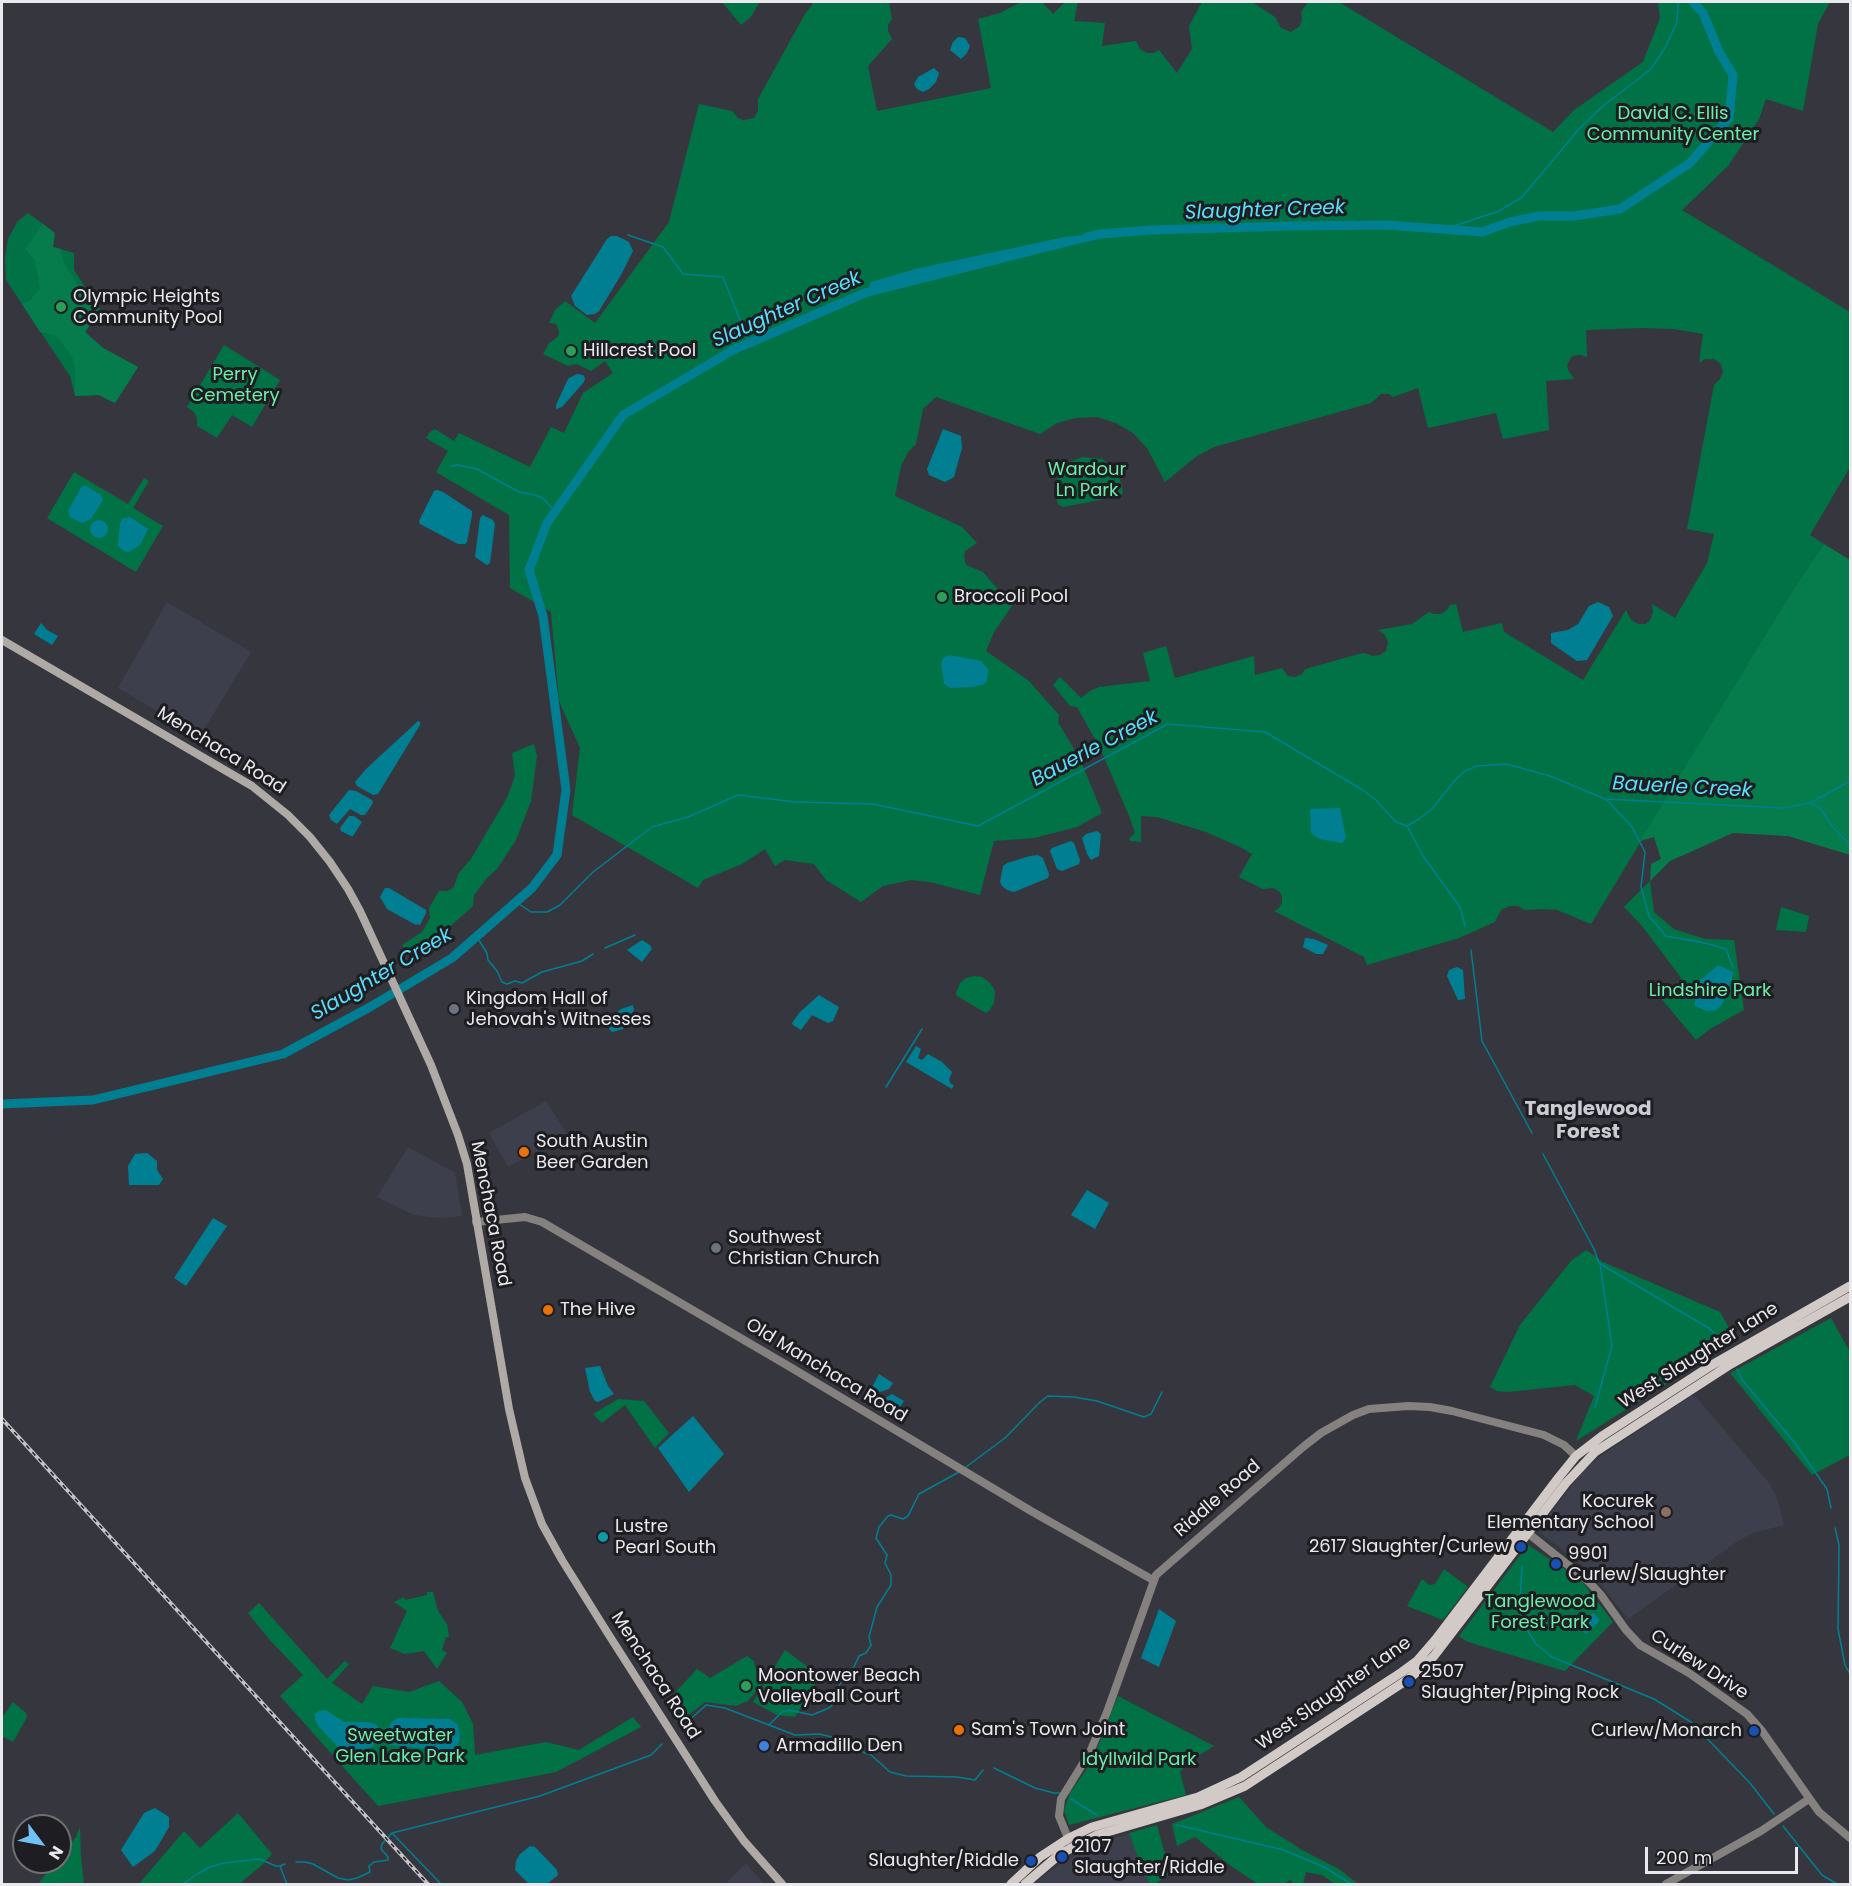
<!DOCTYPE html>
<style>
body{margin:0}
#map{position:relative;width:1852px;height:1886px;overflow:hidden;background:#36373e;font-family:Poppins,sans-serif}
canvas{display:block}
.frame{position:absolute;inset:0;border:3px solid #e9e9ee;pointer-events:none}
.north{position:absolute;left:12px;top:1814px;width:60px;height:60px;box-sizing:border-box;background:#1e1e22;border:2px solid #6f6f74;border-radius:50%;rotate:122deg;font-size:16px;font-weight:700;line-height:24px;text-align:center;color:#e9e9ee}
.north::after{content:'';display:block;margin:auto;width:21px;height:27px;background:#70c2f4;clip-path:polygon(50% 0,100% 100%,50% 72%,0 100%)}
.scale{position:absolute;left:1645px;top:1847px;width:153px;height:27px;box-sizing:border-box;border:3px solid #e9e9ee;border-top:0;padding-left:8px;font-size:18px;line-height:21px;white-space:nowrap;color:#e9e9ee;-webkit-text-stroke:4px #1e1e22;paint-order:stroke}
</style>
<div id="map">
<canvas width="1852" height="1886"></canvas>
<div class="frame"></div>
<div class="north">N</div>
<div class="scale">200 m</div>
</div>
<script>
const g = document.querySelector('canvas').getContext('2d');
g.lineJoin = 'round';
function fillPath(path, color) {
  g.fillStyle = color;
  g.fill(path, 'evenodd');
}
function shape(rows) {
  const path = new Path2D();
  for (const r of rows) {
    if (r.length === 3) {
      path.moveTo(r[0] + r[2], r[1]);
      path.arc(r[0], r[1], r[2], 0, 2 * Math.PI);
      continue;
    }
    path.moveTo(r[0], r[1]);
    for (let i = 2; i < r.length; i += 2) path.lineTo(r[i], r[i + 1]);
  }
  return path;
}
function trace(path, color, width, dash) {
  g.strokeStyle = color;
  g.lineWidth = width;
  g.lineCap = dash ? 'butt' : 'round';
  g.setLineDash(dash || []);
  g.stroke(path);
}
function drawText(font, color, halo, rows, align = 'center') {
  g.font = font + ' Poppins,sans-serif';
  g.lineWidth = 6;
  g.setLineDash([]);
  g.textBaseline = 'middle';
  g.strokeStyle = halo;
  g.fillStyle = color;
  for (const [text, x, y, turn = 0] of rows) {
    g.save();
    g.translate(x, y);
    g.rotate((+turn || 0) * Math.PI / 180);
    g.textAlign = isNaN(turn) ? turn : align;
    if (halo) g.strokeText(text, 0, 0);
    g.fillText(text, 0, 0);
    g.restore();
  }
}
fillPath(shape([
 [167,602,251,652,200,736,118,688],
 [546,1101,567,1134,508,1167,489,1133],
 [408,1147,455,1173,462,1216,441,1218,414,1215,377,1197],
 [1691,1396,1696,1397,1769,1483,1777,1498,1784,1525,1753,1533,1738,1541,1628,1619,1591,1572,1540,1533,1539,1528,1583,1471,1602,1455],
 [1129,1833,1143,1871,1150,1884,1035,1884,1040,1879,1063,1862,1079,1853,1100,1843],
 [746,1864,764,1884,725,1884]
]), '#3e3f4c');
fillPath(shape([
 [722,2,760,2,750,18,741,25],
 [814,2,889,2,892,19,888,25,888,31,892,39,868,66,877,111,991,88,978,19,1000,13,1021,2,1042,2,1053,14,1065,2,1078,2,1074,21,1105,23,1102,46,1136,41,1140,49,1147,53,1154,53,1159,50,1177,73,1192,49,1189,26,1202,2,1252,2,1275,17,1281,28,1291,32,1300,26,1302,19,1301,12,1308,2,1339,2,1553,132,1574,110,1643,62,1660,18,1658,2,1830,2,1818,24,1803,111,1766,99,1759,119,1728,166,1682,210,1850,312,1850,467,1810,535,1824,544,1794,588,1591,924,1557,910,1542,909,1525,910,1518,906,1510,906,1501,910,1495,922,1459,938,1367,965,1364,957,1274,911,1278,909,1282,903,1282,897,1280,892,1274,888,1263,889,1239,877,1252,854,1242,848,1206,832,1157,817,1141,816,1141,842,1131,841,1129,839,1135,833,1130,818,1100,748,1077,707,1070,706,1053,685,1060,677,1081,698,1090,691,1099,687,1150,681,1143,653,1166,646,1175,678,1254,656,1255,675,1282,668,1288,676,1295,677,1302,674,1305,669,1359,654,1364,653,1373,656,1380,655,1386,651,1388,642,1385,635,1378,630,1412,624,1429,612,1434,614,1441,614,1447,610,1450,605,1456,604,1463,632,1502,623,1504,632,1583,680,1626,610,1631,620,1638,624,1646,624,1650,620,1653,612,1652,604,1675,618,1707,563,1714,534,1687,529,1714,385,1720,379,1723,372,1721,364,1714,359,1705,359,1699,363,1703,334,1674,329,1642,328,1586,330,1587,357,1581,355,1576,355,1571,357,1567,365,1568,370,1574,379,1546,381,1549,430,1503,439,1496,413,1428,428,1418,388,1393,397,1389,394,1381,394,1371,403,1214,447,1197,456,1165,482,1147,448,1133,433,1116,423,1097,417,1076,418,1057,423,1040,434,936,397,923,409,916,444,908,452,901,466,895,496,962,527,977,543,965,551,964,557,966,565,983,572,1012,606,994,632,986,651,1029,681,1059,715,1058,722,1081,761,1102,813,1077,827,1034,838,994,841,980,895,930,882,911,880,883,886,861,902,826,880,814,864,785,860,775,866,765,849,742,864,703,880,698,888,572,815,580,748,559,701,551,612,510,588,509,515,436,472,448,451,426,438,430,432,435,429,454,441,459,433,530,467,551,427,564,433,583,393,613,373,605,361,591,371,577,364,568,366,543,354,549,343,555,339,559,335,559,331,556,324,549,323,555,310,565,301,595,323,669,222,699,104,732,111,738,118,743,120,754,118,758,111,758,99,805,14],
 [28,213,55,233,53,247,74,253,74,270,100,310,85,332,103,348,138,367,115,403,99,395,75,396,70,376,6,280,5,258,8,239,17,222],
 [224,345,280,380,252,427,232,415,217,438,197,426,197,418,194,412,187,407],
 [1082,457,1102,459,1113,467,1119,476,1123,492,1121,496,1063,507,1058,504,1055,493,1056,483,1059,474,1072,461],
 [74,472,128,504,144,478,149,481,133,508,163,526,136,572,47,518],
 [534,744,537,756,531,801,516,840,497,869,487,878,474,895,473,906,446,930,408,956,402,945,422,932,430,918,429,908,439,891,448,891,454,887,458,874,471,859,508,796,515,775,512,753],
 [1650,881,1654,912,1674,929,1705,939,1734,940,1744,1010,1710,1029,1696,1040,1660,997,1682,979,1642,926,1624,907],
 [1781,907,1809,916,1806,932,1776,930],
 [974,976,982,977,990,983,995,991,994,1003,989,1011,986,1013,957,996,956,993,960,983,966,978],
 [1586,1250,1603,1262,1720,1312,1736,1340,1576,1441,1594,1396,1575,1385,1507,1392,1497,1391,1490,1387,1520,1325,1571,1261],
 [1831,1318,1850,1352,1850,1455,1812,1475,1730,1373],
 [618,1399,644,1401,669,1433,655,1448,625,1405,602,1423,593,1414],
 [1528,1545,1575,1576,1584,1584,1613,1622,1565,1671,1478,1645,1466,1641,1459,1636],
 [1444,1569,1468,1587,1443,1620,1407,1606,1422,1579,1429,1585,1435,1584],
 [427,1592,433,1592,438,1611,447,1624,449,1637,446,1637,442,1650,447,1653,437,1669,424,1651,405,1654,390,1648,407,1611,394,1602,404,1597,405,1600,427,1595],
 [259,1603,327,1679,345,1661,349,1664,332,1683,362,1704,373,1686,409,1692,439,1681,462,1702,473,1724,475,1755,546,1742,579,1750,633,1717,641,1727,556,1772,378,1806,280,1696,303,1675,269,1639,248,1613],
 [785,1650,820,1676,795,1717,777,1715,753,1702],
 [747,1656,754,1661,755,1667,766,1679,748,1701,736,1706,705,1702,682,1720,669,1699,697,1669,710,1678],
 [1118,1696,1214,1746,1190,1761,1180,1772,1186,1795,1069,1825,1064,1810,1070,1793,1092,1761],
 [13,1702,26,1713,27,1717,13,1742,2,1736,2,1718],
 [1239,1797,1266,1827,1302,1850,1339,1869,1358,1884,1335,1884,1322,1875,1306,1872,1303,1884,1294,1884,1290,1880,1284,1884,1258,1884,1231,1866,1195,1837,1177,1846,1172,1824],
 [238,1813,272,1854,261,1866,239,1884,139,1884,184,1831,200,1848],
 [1157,1825,1164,1851,1175,1870,1155,1884,1150,1884,1143,1871,1129,1833],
 [80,1827,81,1857,84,1884,38,1884,55,1862,60,1862,60,1848,64,1851,76,1837]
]), '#007245');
fillPath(shape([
 [43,224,55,233,53,247,61,249,63,260,76,283,88,293,100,310,85,332,103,348,138,367,115,403,99,395,75,396,75,368,73,359,60,340,54,335,40,332,22,304,30,300,40,289,35,260,25,249],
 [1824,544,1850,560,1850,855,1788,836,1733,833,1670,861,1650,881,1651,864,1661,859,1654,837,1640,841,1794,588]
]), '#067c4c');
fillPath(shape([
 [958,37,965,38,970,46,967,53,961,59,950,50,953,42],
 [934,68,939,73,936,82,929,89,923,92,917,89,914,84,918,77],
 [1112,233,1089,241,874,295,869,287,871,282,915,269,1065,237],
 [611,236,617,236,629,242,633,251,621,275,599,311,595,314,587,315,575,306,571,296,607,239],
 [577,374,583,375,585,378,584,382,562,407,556,409,556,405,567,381,569,378],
 [943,429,961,436,962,448,954,477,945,482,929,475,927,469],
 [82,486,86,486,101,495,103,500,91,519,82,523,70,517,68,511],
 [437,490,443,492,472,511,472,515,467,542,465,544,458,544,420,524,419,521,434,491],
 [483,515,493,520,495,524,490,563,487,565,475,557,480,518],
 [130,517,148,529,140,545,129,552,124,551,118,546,120,523,122,519],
 [99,529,9],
 [1598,602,1609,607,1613,616,1587,660,1577,661,1551,643,1551,633,1568,630,1578,624,1589,606],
 [41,623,47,630,58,636,52,645,34,634],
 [949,655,981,661,988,669,987,681,984,684,974,687,950,688,944,684,941,664,943,658],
 [418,721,420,722,420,725,378,794,373,795,357,786,355,782,366,769],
 [349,790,356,791,372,800,373,803,365,815,361,815,350,809,337,824,331,820,329,815],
 [1340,808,1346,838,1342,843,1319,839,1311,833,1310,809],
 [349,816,354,816,362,822,353,836,351,836,341,831,340,828],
 [1097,831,1101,834,1099,856,1091,860,1087,854,1082,838,1086,834],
 [1071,841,1074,843,1080,860,1079,864,1062,871,1057,869,1050,851,1052,848],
 [1038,855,1043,858,1049,874,1048,878,1014,892,1007,890,1002,886,1000,882,1003,866,1007,863,1030,856],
 [385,888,389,888,426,910,426,913,420,925,417,924,416,925,387,909,380,897],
 [1305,938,1314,939,1328,945,1323,954,1316,954,1303,947],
 [642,940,650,945,652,949,642,962,627,950],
 [1718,965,1734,972,1723,1003,1717,1010,1707,1011,1695,1006,1695,985],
 [1457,967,1463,970,1465,999,1458,1000,1447,976,1449,970],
 [819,995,839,1007,833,1021,828,1023,812,1015,801,1030,793,1025,792,1023,800,1012],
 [633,1005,634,1010,623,1029,612,1032,609,1029,611,1017,621,1009],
 [916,1046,921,1049,918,1058,922,1060,928,1054,942,1062,952,1072,949,1080,951,1084,954,1085,952,1089,906,1062],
 [147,1153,157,1161,157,1170,163,1179,159,1185,129,1185,128,1166,135,1154],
 [1087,1190,1109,1203,1095,1229,1071,1215],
 [213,1218,227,1226,186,1286,174,1278],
 [600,1366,608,1386,614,1394,598,1402,595,1401,590,1392,585,1368],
 [879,1374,893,1383,889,1389,880,1392,877,1390,873,1397,880,1401,892,1394,904,1401,896,1414,890,1413,869,1401,868,1395],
 [693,1416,724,1454,689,1492,658,1448],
 [1159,1609,1176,1621,1159,1667,1141,1658],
 [1593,1613,1600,1620,1586,1634,1574,1622,1580,1617,1584,1621],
 [326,1710,344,1722,368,1722,377,1725,381,1734,378,1741,372,1747,349,1753,343,1752,319,1727,315,1720,315,1714,319,1711],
 [397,1718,450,1719,458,1725,460,1739,458,1744,451,1751,390,1745,388,1741,390,1724],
 [155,1808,169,1817,169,1827,155,1851,133,1867,121,1850,144,1813],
 [530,1846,535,1847,557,1870,558,1875,547,1884,529,1884,515,1870,516,1861,520,1854]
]), '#007f93');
trace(shape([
 [1442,230,1499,211,1522,197,1579,129,1603,106,1651,69,1665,48,1677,22,1678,2],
 [628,235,663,247,683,274,723,277,749,343],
 [452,466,457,465,477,469,519,492,531,494,543,498,555,512],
 [1606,799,1632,827,1645,852,1641,887,1649,916,1666,936,1705,943,1726,949,1733,968],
 [1810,804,1815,805,1821,809,1831,825,1848,843,1850,844],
 [1407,826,1423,856,1460,907,1465,926],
 [516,902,531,912,547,912,560,905,593,872,652,827,688,817,738,795,795,802,873,804,978,826,1168,724,1265,732,1361,789,1375,799,1396,822,1407,826,1419,819,1431,810,1456,779,1465,771,1477,766,1506,764,1550,776,1605,799,1784,808,1810,803,1850,781],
 [477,937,487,953,488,960,497,971,502,982,507,984,515,981,522,983,542,972,582,961,593,954],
 [605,948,635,935],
 [1471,950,1482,1041,1532,1133],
 [886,1087,922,1029],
 [1543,1154,1594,1249,1599,1263,1710,1329,1719,1338],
 [1737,1369,1743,1381,1795,1443,1827,1489,1831,1508],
 [1595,1407,1612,1346,1600,1264],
 [966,1467,1005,1438,1040,1402,1048,1396,1074,1397,1097,1401,1144,1417,1151,1414,1162,1392],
 [1835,1528,1839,1545,1838,1629,1845,1665,1850,1674],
 [1522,1566,1520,1600,1521,1612,1525,1627,1536,1644,1552,1657,1654,1699,1691,1722,1750,1783,1774,1814],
 [769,1725,795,1735,819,1734,845,1740,865,1753,870,1754,890,1772,906,1776,957,1777,975,1780,983,1770],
 [682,1727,706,1705,725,1708,769,1725,782,1712,789,1710,812,1715,829,1708,839,1699,838,1688,841,1682,852,1671,859,1656,866,1653,871,1645,869,1637,877,1607,891,1585,891,1575,885,1563,887,1555,876,1538,879,1527,888,1516,891,1515,903,1519,908,1516,919,1494,959,1472],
 [994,1768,1035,1788,1054,1793,1060,1793],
 [1071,1799,1097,1815],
 [1177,1825,1284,1850,1326,1868,1351,1884],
 [1783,1826,1822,1875,1837,1884],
 [392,1833,441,1884],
 [296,1862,305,1862,313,1864,338,1878,348,1880,357,1878,370,1872,369,1866,374,1862,388,1860,388,1857,381,1849,382,1844,392,1833,540,1796,651,1755,662,1744],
 [280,1866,287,1884],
 [183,1884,197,1874,210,1867,224,1863,259,1859,276,1866,280,1866,285,1864]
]), '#007f93', 1.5);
trace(shape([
 [1087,237,1100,234,1151,230,1289,226,1387,225,1482,232,1510,222,1539,216,1574,216,1620,209,1690,163,1729,118,1733,75,1719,52,1703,13,1693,2],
 [2,1104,93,1100,283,1054,370,1007,452,958,532,888,557,855,566,790,543,616,529,570,547,523,623,415,733,350,865,293,882,288]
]), '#007f93', 9);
trace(shape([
 [476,1222,525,1217,542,1222,785,1364,1031,1511,1153,1580],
 [1524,1530,1588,1581,1601,1595,1626,1630,1640,1645,1689,1673,1747,1714,1762,1731,1819,1812,1850,1838],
 [1070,1843,1059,1816,1061,1799,1090,1752,1107,1712,1156,1575,1303,1447,1321,1433,1353,1415,1369,1409,1408,1406,1430,1407,1452,1411,1544,1435,1564,1445,1576,1456],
 [1666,1884,1761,1831,1809,1799]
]), '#85817f', 8);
trace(shape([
 [2,640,252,786,288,815,310,837,330,862,348,889,360,911,431,1065,458,1135,467,1164,509,1409,525,1478,542,1524,562,1560,607,1632,715,1801,744,1841,782,1884]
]), '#b0aaa7', 8);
trace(shape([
 [1011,1884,1040,1857,1069,1838,1092,1827,1198,1797,1241,1777,1402,1672,1417,1661,1436,1639,1559,1477,1576,1456,1602,1436,1712,1365,1850,1286],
 [1025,1884,1060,1854,1097,1835,1200,1805,1245,1786,1407,1680,1421,1669,1434,1656,1566,1483,1595,1452,1731,1364,1850,1297]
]), '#d2cac6', 9);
const rail = shape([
 [2,1419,428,1884]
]);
trace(rail, '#c3c3c9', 4);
trace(rail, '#1e1e22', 1.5, [4.5]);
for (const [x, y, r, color] of [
 [61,307,6,"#2e9e5b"],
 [571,351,6,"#2e9e5b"],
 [942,597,6,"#2e9e5b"],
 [454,1009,6,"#6b7280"],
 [524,1152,6,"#e8710a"],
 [716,1248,6,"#6b7280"],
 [548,1310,6,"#e8710a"],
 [1666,1512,6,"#8d6e63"],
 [603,1537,6,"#0f9aa8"],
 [1521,1547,6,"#1a4fb4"],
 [1556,1564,6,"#1a4fb4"],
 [1409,1682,6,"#1a4fb4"],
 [746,1686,6,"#2e9e5b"],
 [959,1730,6,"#e8710a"],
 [1754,1731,6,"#1a4fb4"],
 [764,1746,6,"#3f7fe0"],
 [1062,1857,6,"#1a4fb4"],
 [1031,1861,6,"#1a4fb4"]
]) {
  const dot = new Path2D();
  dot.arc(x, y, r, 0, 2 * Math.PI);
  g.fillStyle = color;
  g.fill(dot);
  trace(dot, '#1e1e22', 2);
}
drawText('18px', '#6deda9', '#1e1e22', [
 ["David C. Ellis",1673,114],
 ["Community Center",1673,135],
 ["Perry",235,375],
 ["Cemetery",235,396],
 ["Wardour",1087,470],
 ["Ln Park",1087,491],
 ["Lindshire Park",1710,991],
 ["Tanglewood",1540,1602],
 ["Forest Park",1540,1623],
 ["Sweetwater",400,1736],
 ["Glen Lake Park",400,1757],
 ["Idyllwild Park",1139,1760]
]);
drawText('18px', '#e9e9ee', '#1e1e22', [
 ["Olympic Heights",73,297],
 ["Community Pool",73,318],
 ["Hillcrest Pool",583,351],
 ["Broccoli Pool",954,597],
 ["Kingdom Hall of",466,999],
 ["Jehovah's Witnesses",466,1020],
 ["South Austin",536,1142],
 ["Beer Garden",536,1163],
 ["Southwest",728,1238],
 ["Christian Church",728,1259],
 ["The Hive",560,1310],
 ["Kocurek",1654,1502,"right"],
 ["Elementary School",1654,1523,"right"],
 ["Lustre",615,1527],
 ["Pearl South",615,1548],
 ["2617 Slaughter/Curlew",1509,1547,"right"],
 ["9901",1568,1554],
 ["Curlew/Slaughter",1568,1575],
 ["2507",1421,1672],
 ["Slaughter/Piping Rock",1421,1693],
 ["Moontower Beach",758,1676],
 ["Volleyball Court",758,1697],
 ["Sam's Town Joint",971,1730],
 ["Curlew/Monarch",1742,1731,"right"],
 ["Armadillo Den",776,1746],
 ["2107",1074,1847],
 ["Slaughter/Riddle",1074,1868],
 ["Slaughter/Riddle",1019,1861,"right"]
], 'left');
drawText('18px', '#e9e9ee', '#1e1e22', [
 ["Menchaca Road",221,751,32],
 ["Menchaca Road",490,1214,79],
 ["West Slaughter Lane",1699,1356,-32],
 ["Old Manchaca Road",826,1371,31],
 ["Riddle Road",1218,1499,-41],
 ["Curlew Drive",1699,1665,33],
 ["Menchaca Road",655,1676,57],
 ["West Slaughter Lane",1334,1694,-35]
]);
drawText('italic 20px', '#5adef9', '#1e1e22', [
 ["Slaughter Creek",1265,211,-2],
 ["Slaughter Creek",787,310,-24],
 ["Bauerle Creek",1095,749,-28],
 ["Bauerle Creek",1682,788,3],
 ["Slaughter Creek",382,975,-31]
]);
drawText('bold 20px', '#cacbd4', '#1e1e22', [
 ["Tanglewood",1588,1110],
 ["Forest",1588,1133]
]);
</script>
